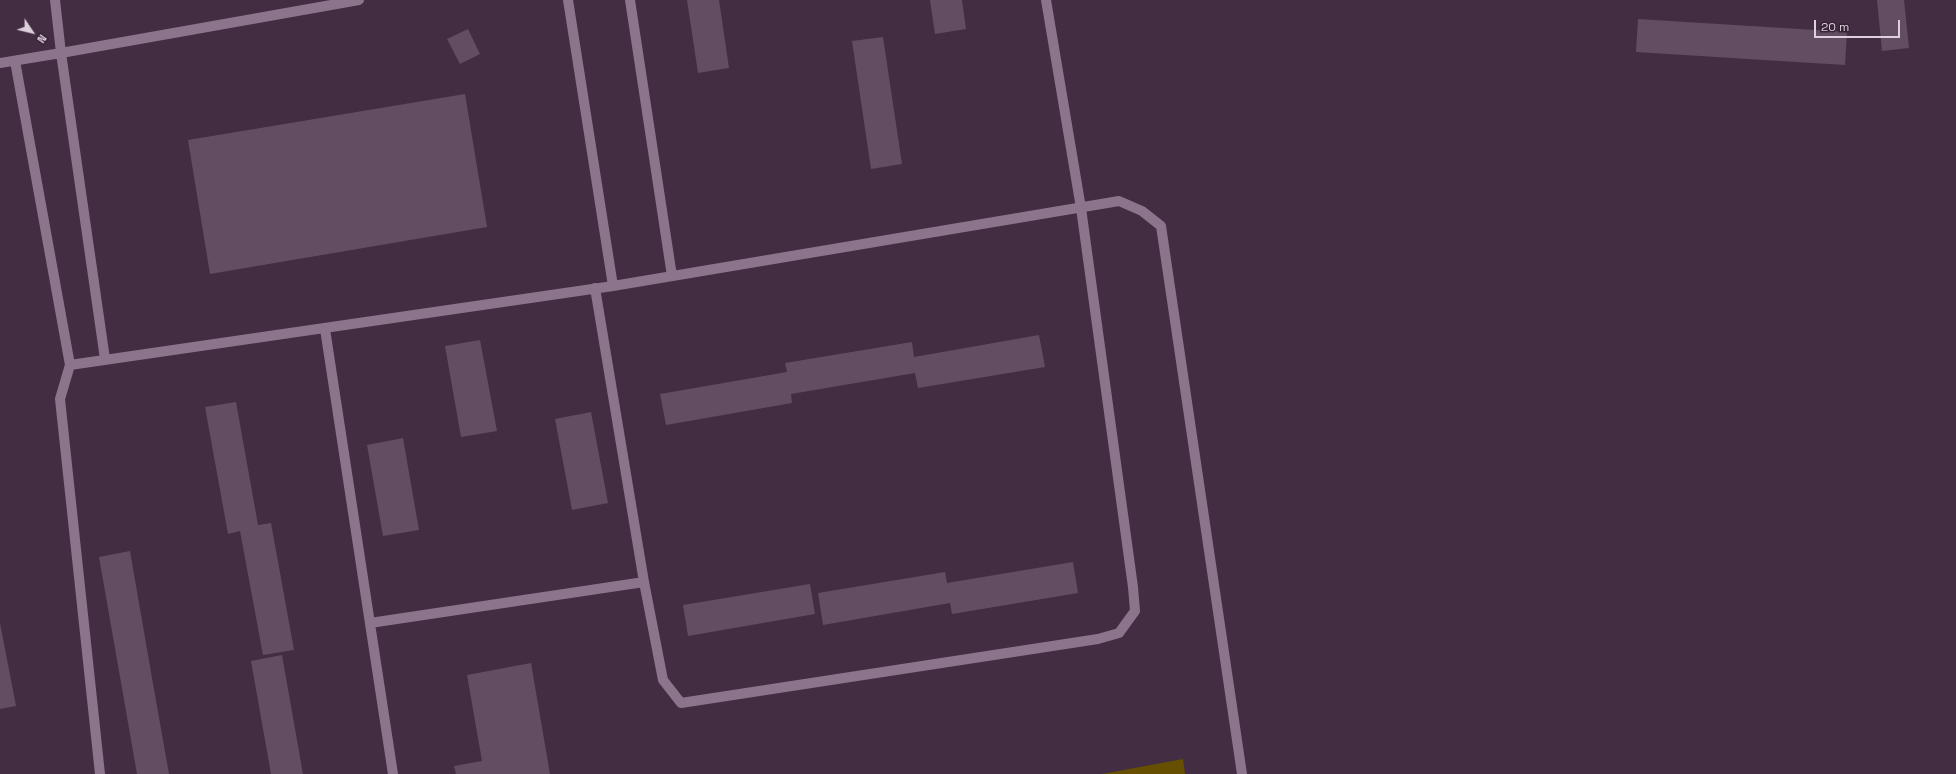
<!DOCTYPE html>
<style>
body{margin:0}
#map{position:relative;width:1956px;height:774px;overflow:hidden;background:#422d42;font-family:"Space Grotesk",sans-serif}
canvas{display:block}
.north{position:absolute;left:12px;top:12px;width:40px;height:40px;-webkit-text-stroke:3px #372337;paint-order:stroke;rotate:125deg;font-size:11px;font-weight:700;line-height:16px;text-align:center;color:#ded0dd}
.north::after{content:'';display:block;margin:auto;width:14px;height:18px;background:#ded0dd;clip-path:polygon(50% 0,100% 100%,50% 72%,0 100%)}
.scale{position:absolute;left:1814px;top:20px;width:86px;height:18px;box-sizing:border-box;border:2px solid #ded0dd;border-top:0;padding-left:5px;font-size:12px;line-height:14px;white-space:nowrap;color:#ded0dd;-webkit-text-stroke:3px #372337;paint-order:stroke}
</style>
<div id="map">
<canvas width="1956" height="774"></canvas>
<div class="north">N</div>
<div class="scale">20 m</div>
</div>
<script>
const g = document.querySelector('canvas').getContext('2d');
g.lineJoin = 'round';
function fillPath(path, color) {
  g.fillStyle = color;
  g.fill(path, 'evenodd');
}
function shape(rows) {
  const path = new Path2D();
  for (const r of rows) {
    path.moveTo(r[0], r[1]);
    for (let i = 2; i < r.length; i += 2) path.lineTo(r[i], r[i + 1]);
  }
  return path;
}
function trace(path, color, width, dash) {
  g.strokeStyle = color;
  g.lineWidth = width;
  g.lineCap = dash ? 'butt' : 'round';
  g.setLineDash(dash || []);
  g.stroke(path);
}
fillPath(shape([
 [1183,759,1185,774,1102,774]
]), '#664f00');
fillPath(shape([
 [687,0,719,0,729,68,698,73],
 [930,0,962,0,966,29,935,34],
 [1877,0,1904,0,1909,48,1882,51],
 [1638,19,1847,32,1845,65,1636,52],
 [468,29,480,54,460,64,447,39],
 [883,37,902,164,871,169,852,41],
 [465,94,487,227,210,274,188,140],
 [1039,335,1045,367,918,388,915,373,791,394,792,403,666,425,660,394,787,372,785,363,912,342,914,357],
 [480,340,497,431,461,437,445,346],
 [236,402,258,525,271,523,294,650,263,655,240,531,228,534,205,407],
 [591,412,608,503,572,510,555,419],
 [403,438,419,530,383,536,367,445],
 [130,551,152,678,169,774,137,774,99,557],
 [1073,562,1078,593,952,614,950,603,823,625,818,593,945,572,947,583],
 [810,584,815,614,688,636,683,605],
 [0,623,16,706,0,709],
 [282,655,303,774,271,774,251,661],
 [531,663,550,774,456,774,454,766,482,761,467,675]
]), '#634d63');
trace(shape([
 [55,0,61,53,359,0],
 [568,0,613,286],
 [630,0,672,276],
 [15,61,70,365],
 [0,63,61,53,105,359],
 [595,288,644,582,663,680,681,703,1098,639,1119,633,1135,611,1133,587,1081,208,1046,0],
 [325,329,393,774],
 [370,623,644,582],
 [100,774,60,399,70,365,613,286,1119,201,1142,211,1161,226,1242,774]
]), '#8c748c', 10);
</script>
